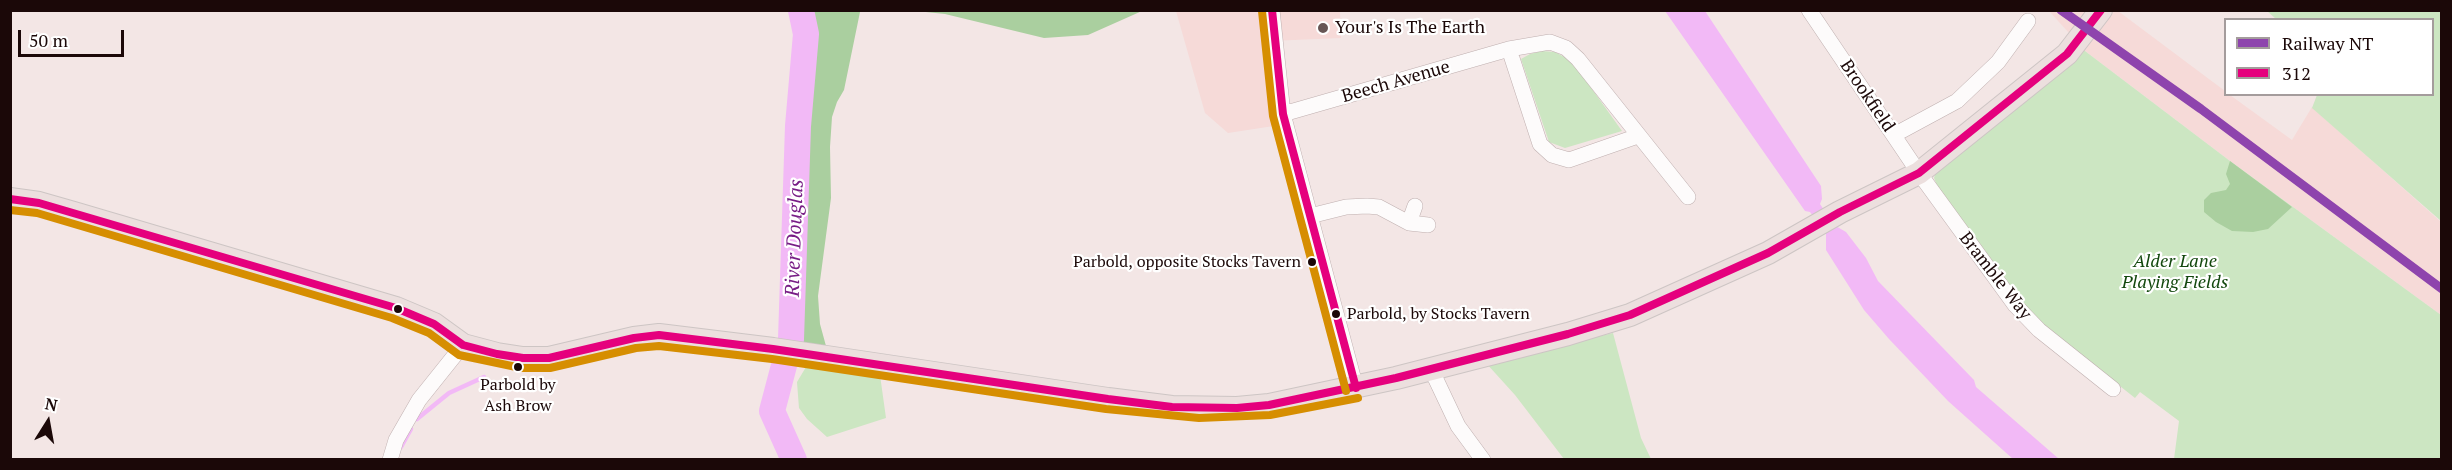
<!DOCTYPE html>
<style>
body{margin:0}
#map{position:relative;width:2452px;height:470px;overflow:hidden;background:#f3e6e5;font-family:"PT Serif",serif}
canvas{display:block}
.frame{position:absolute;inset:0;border:12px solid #1b0808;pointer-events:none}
.legend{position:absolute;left:2224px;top:18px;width:210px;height:78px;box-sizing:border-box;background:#fff;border:2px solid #a49c9c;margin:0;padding:8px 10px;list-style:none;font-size:18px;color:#1b0808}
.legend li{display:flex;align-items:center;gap:12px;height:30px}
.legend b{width:30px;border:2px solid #a49c9c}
.north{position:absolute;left:18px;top:392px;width:60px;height:60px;-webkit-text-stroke:4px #fff;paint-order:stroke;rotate:11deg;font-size:16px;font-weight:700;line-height:24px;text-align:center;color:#1b0808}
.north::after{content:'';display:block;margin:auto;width:21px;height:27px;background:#1b0808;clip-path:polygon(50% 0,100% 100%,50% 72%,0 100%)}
.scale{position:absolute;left:18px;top:30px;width:106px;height:27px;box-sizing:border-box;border:3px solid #1b0808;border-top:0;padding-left:8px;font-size:18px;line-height:21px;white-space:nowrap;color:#1b0808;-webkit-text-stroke:4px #fff;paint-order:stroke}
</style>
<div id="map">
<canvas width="2452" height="470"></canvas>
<div class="frame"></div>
<ul class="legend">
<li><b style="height:8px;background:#8e44ad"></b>Railway NT</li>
<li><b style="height:8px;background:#e5007d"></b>312</li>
</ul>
<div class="north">N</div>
<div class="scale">50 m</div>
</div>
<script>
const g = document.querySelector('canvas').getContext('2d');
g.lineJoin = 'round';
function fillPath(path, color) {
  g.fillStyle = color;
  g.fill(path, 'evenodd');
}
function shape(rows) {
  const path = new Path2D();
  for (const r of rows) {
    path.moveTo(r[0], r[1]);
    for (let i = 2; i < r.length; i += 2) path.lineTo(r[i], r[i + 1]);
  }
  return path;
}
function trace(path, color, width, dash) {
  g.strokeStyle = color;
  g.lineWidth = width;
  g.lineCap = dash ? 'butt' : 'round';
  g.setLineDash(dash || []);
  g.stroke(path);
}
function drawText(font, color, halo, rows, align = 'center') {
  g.font = font + ' "PT Serif",serif';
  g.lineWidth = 4.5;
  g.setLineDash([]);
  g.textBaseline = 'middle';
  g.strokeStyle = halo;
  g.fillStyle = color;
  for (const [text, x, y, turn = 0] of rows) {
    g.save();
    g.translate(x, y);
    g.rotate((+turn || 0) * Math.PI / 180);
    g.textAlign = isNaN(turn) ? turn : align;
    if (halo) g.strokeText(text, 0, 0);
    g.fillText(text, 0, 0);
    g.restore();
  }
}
fillPath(shape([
 [1176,11,1340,11,1341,38,1270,41,1280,125,1228,133,1205,113],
 [2049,11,2086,11,2100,22,2109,11,2118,11,2225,91,2226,94,2230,95,2292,140,2312,107,2441,222,2441,315,2230,161,2081,48,2073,28,2069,33]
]), '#f6dad8');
fillPath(shape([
 [2267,11,2441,11,2441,221,2312,108,2317,95,2432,94,2432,20,2276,19],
 [2081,48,2230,161,2441,315,2441,459,2174,459,2179,421,2140,392,2135,398,2043,325,2024,304,1954,211,1938,188,1934,178,1937,169],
 [1542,51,1555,52,1572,61,1622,131,1565,148,1549,142,1521,59,1530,54],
 [1613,333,1641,438,1651,459,1564,459,1515,395,1486,363],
 [806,367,880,375,886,418,827,437,807,419,799,408,797,382]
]), '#cce6c2');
fillPath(shape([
 [801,11,867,11,860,12,844,90,837,102,832,117,830,147,831,198,818,296,820,324,829,357,789,351,791,339,798,126,806,34],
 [916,11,1142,10,1142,11,1088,35,1044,38,945,14],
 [2230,161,2292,207,2268,229,2253,232,2232,231,2216,222,2204,212,2204,200,2211,193,2226,190,2230,184,2226,174]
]), '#aacf9f');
fillPath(shape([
 [1665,11,1705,11,1821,186,1822,199,1820,204,1834,225,1846,232,1866,258,1878,281,1974,380,1976,387,2059,459,2013,459,1948,401,1889,339,1864,310,1826,250,1826,233,1810,212,1805,211]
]), '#f2b9f6');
trace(shape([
 [417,419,449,393,484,377],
 [401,447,411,429]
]), '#f2b9f6', 4.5);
trace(shape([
 [794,460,772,411,791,339,798,126,806,34,801,10]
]), '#f2b9f6', 26);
const minor = shape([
 [1272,10,1283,114,1356,388],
 [1809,10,1919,173,2015,305,2039,330,2113,389],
 [1509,49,1540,144,1552,155,1569,160,1638,136],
 [1283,114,1509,49,1550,42,1566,48,1578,59,1688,197],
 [1894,135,1957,101,1998,62,2028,21],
 [1310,216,1346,207,1367,206,1379,207,1409,223,1428,225],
 [1409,223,1415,206],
 [1431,369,1458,426,1483,460],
 [390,460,396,440,419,400,463,345]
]);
const highway = shape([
 [10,199,39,203,74,213,396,308,434,324,463,345,497,354,523,358,549,358,634,338,659,335,773,349,1108,399,1172,407,1237,408,1269,405,1396,378,1568,334,1630,315,1768,253,1840,212,1919,173,2067,54,2101,10]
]);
trace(minor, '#bfafaf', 16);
trace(highway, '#cdc5c4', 24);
trace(minor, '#fdfbfb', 15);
trace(highway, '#ecdfde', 22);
trace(shape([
 [1272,10,1283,114,1356,388],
 [10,199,39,203,396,308,434,324,463,345,497,354,523,358,549,358,634,338,659,335,773,349,1108,399,1172,407,1237,408,1269,405,1396,378,1568,334,1630,315,1768,253,1840,212,1919,173,2067,54,2101,10]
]), '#e5007d', 8);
trace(shape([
 [1262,11,1273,116,1346,391],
 [10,210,37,213,392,318,429,333,459,355,521,368,550,368,636,348,659,346,772,359,1106,409,1199,418,1270,415,1358,398]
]), '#d68e01', 8);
trace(shape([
 [2061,10,2201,109,2442,289]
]), '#8e44ad', 9);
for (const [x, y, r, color] of [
 [1323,28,6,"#675655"],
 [1312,262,5,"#1b0808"],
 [398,309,5,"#1b0808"],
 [1336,314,5,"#1b0808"],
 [518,367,5,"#1b0808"]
]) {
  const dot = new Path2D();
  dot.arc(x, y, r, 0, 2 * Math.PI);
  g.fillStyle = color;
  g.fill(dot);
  trace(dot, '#fff', 2);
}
drawText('16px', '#1b0808', '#fff', [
 ["Parbold, opposite Stocks Tavern",1301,262],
 ["Parbold, by Stocks Tavern",1347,314,"left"],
 ["Parbold by",518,385,"center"],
 ["Ash Brow",518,406,"center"]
], 'right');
drawText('18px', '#1b0808', '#fff', [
 ["Your's Is The Earth",1335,28]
], 'left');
drawText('18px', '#1b0808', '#fff', [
 ["Beech Avenue",1396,82,-16],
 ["Brookfield",1867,96,56],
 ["Bramble Way",1995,276,52]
]);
drawText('italic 18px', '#13480e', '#fff', [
 ["Alder Lane",2175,262],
 ["Playing Fields",2175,283]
]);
drawText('italic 20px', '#781e86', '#fff', [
 ["River Douglas",795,238,-88]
]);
</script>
